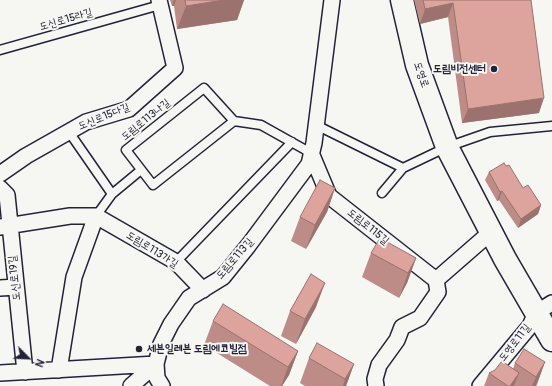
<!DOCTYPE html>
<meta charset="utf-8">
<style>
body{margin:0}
#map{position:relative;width:552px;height:386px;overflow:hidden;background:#f6f6f2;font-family:Pangolin,sans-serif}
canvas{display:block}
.north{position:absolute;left:8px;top:338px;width:40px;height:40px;-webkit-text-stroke:3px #f6f6f2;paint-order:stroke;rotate:114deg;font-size:11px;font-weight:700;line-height:16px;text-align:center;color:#22223b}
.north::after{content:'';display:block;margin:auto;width:14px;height:18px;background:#22223b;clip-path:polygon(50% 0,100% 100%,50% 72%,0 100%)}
</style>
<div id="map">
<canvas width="552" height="386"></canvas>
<div class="north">N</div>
</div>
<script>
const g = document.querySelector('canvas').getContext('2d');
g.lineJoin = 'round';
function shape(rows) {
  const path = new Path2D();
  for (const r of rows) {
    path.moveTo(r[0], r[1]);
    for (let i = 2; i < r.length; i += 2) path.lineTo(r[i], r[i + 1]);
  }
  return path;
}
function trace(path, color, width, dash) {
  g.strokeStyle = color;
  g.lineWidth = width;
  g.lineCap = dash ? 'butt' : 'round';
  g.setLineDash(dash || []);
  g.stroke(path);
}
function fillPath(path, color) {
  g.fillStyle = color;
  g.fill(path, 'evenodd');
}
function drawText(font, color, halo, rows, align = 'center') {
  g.font = font + ' Pangolin,"Poor Story",sans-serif';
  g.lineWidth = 4;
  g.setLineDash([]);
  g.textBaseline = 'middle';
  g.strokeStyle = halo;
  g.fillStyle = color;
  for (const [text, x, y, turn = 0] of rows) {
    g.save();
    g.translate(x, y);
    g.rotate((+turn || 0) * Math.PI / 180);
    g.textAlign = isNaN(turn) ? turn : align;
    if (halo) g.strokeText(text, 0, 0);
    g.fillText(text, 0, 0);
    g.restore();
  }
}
const lane = shape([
 [0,50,160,5],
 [234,121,153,185,126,150,204,88,234,121,261,125,311,153],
 [316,125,403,168],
 [69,132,112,194],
 [382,193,403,168,447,147,490,132,552,126],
 [96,216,112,194,141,170],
 [176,262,292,142]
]);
const street = shape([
 [311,153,329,196,436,280,438,292,420,318,402,327,397,340,379,365,375,379,376,386],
 [0,174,26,156,86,122,129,109,175,68,159,0],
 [0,188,7,195,25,372],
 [0,227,70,216,96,216,176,262,203,290],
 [436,280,491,232],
 [0,288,16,287],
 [59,370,74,277,96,216],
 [0,373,156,364],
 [131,386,156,364],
 [162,386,157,378,156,364,161,344,171,324,189,298,223,277,248,246,309,164,314,143,332,0],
 [480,386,530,326,536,313,552,303]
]);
const secondary = shape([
 [402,0,417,65,447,147,505,259,552,340]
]);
trace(lane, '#22223b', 11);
trace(street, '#22223b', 18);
trace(secondary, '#22223b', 25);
trace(lane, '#f6f6f2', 8);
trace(street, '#f6f6f2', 15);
trace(secondary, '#f6f6f2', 22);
fillPath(shape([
 [170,0,244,0,237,20,177,29,174,6,172,6],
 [414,0,531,0,539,113,462,123,448,17,420,24],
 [506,166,523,188,541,205,538,214,518,228,499,200,497,201,485,180,489,172],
 [335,188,327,212,306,249,291,241,300,217],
 [371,253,416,258,407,283,399,298,362,277],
 [316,307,296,344,281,336,290,311],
 [213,321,298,351,289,375,282,386,270,386,204,345],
 [309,358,354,364,346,386,305,386,300,383],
 [545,362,536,386,484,386,489,373,513,369,515,363]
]), '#be8c87');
fillPath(shape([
 [174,0,176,0,174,6,172,6],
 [224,0,244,0,237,20,177,29,186,6],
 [453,3,448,17,420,24,425,9],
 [544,98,539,113,462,123,468,109],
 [335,188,327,212,306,249,315,225],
 [502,191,499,200,497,201,500,192],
 [541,205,538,214,518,228,521,219],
 [416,258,407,283,399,298,408,273],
 [325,283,316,307,296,344,305,319],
 [298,351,289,375,282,386,281,386,288,367],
 [545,362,537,384,536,386,532,386,536,377],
 [354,364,346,386,343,386,345,379],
 [519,373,514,386,510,386]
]), '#9b726e');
const building = shape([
 [185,0,224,0,186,6,185,0],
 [423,0,531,0,544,98,468,109,453,3,425,9,423,0],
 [504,163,506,166,509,165,523,188,528,185,541,205,521,219,502,191,500,192,489,172,504,163],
 [320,180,335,188,315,225,300,217,320,180],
 [380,238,416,258,408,273,371,253,380,238],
 [311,274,325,283,305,319,290,311,311,274],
 [223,304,298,351,288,367,213,321,223,304],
 [317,343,354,364,345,379,309,358,317,343],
 [524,349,545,362,536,377,515,363,524,349],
 [502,361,519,373,510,386,508,386,489,373,495,370,502,361]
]);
fillPath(building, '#dda39d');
trace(building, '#9b726e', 1);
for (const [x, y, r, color] of [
 [494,69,4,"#22223b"],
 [139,349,4,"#22223b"]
]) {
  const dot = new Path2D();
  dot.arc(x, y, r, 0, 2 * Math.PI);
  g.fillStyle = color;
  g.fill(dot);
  trace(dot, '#f6f6f2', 1.5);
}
drawText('11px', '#22223b', '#f6f6f2', [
 ["도신로15라길",66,20,-16],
 ["도영로",421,75,71],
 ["도신로15다길",104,117,-22],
 ["도림로113나길",146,120,-39],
 ["도림로115길",368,227,39],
 ["도림로113가길",152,250,32],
 ["도림로113길",235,259,-49],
 ["도신로19길",15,278,-96],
 ["도영로11길",515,343,-52]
]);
drawText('bold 11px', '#22223b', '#f6f6f2', [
 ["도림비전센터",486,69],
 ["세븐일레븐 도림에코빌점",147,349,"left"]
], 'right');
</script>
